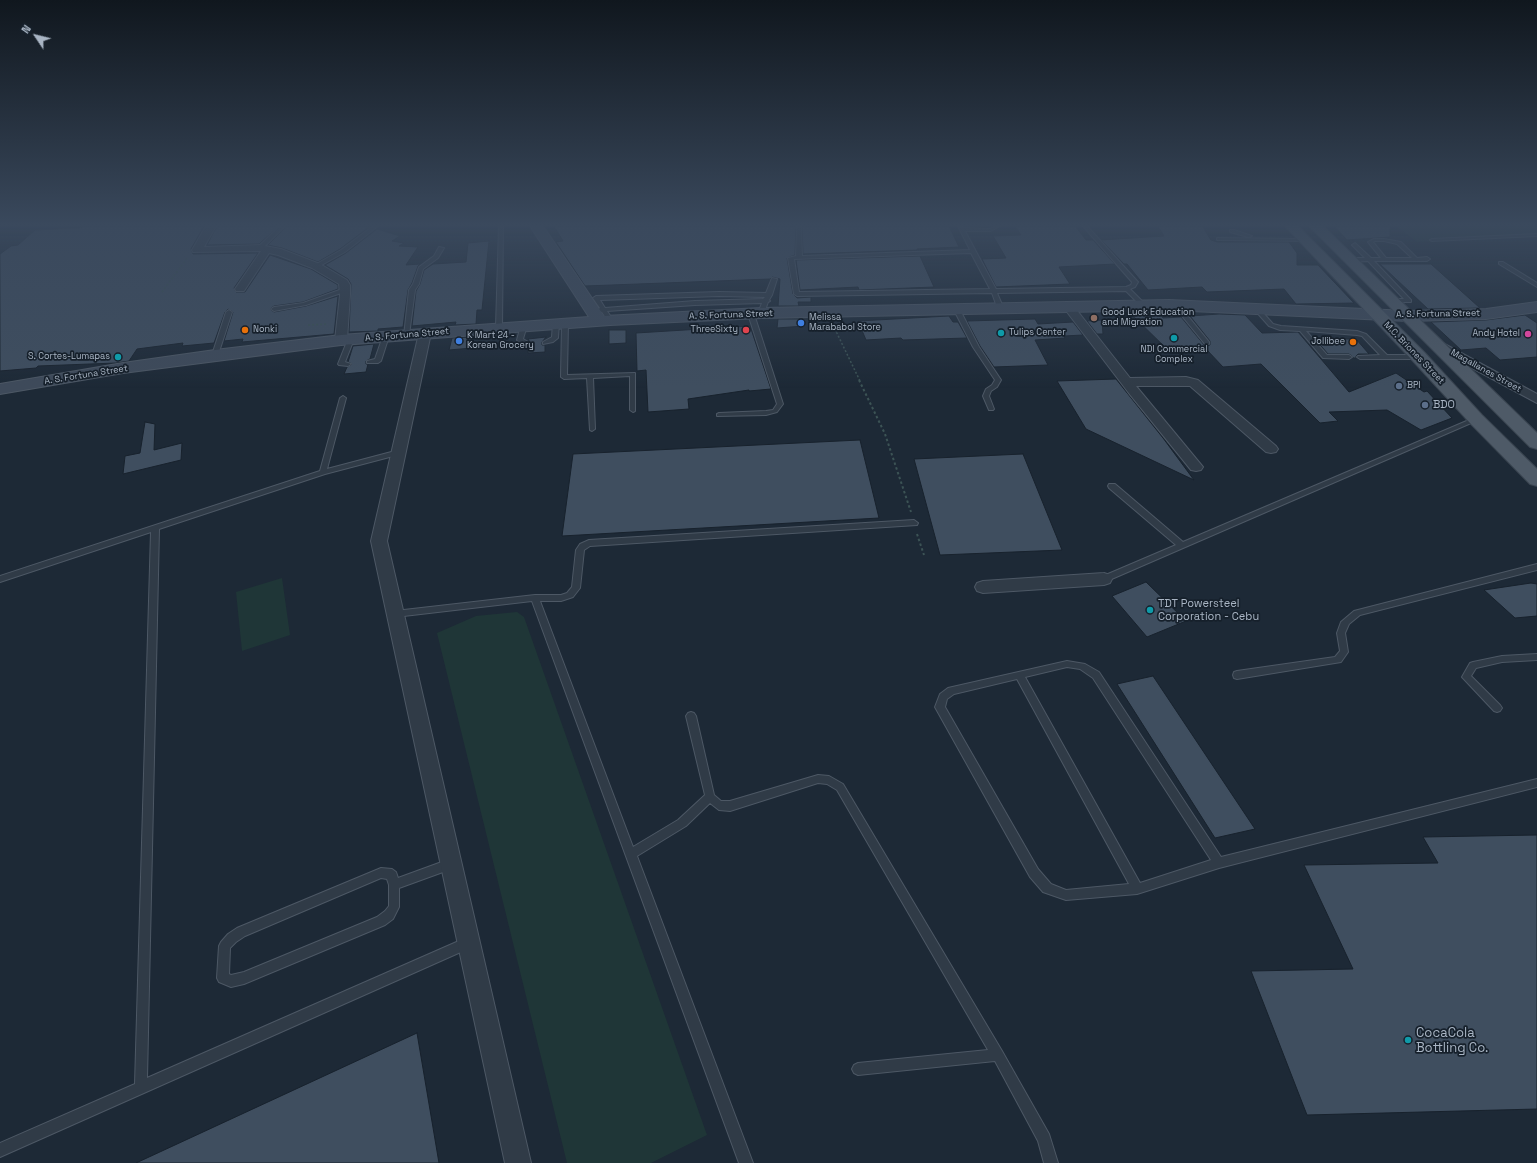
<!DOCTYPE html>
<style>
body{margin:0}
#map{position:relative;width:1537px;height:1163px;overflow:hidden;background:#1d2936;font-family:"Space Grotesk",sans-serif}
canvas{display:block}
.north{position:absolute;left:16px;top:16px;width:40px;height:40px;-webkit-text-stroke:3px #16202b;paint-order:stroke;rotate:305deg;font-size:11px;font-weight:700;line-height:16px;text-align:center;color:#a9b5c4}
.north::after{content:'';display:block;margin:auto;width:14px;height:18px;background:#a9b5c4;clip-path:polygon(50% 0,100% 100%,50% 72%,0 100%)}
</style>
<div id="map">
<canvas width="1537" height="1163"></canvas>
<div class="north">N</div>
</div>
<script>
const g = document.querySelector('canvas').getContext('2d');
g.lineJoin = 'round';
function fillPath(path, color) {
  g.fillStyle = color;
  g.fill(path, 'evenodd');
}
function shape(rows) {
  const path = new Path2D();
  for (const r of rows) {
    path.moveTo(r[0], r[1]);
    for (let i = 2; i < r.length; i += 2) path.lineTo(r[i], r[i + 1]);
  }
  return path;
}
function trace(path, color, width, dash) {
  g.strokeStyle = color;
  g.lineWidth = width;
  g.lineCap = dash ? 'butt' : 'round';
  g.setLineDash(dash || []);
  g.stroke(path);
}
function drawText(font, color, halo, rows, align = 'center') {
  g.font = font + ' "Space Grotesk",sans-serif';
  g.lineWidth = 3.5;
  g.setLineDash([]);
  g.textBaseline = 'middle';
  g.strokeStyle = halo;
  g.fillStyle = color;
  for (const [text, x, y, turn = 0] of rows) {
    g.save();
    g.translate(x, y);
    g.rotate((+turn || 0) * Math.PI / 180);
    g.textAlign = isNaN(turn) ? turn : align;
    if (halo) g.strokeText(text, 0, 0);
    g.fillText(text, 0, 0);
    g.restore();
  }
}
fillPath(shape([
 [1396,226,1537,226,1537,237,1417,242],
 [282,578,290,635,242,651,236,592],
 [517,612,524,617,707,1135,651,1163,567,1163,437,633,476,616]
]), '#1f3637');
const building = shape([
 [87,226,204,226,191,249,193,254,258,253,234,288,236,292,245,292,270,255,311,269,338,285,338,289,303,302,274,306,270,309,274,312,306,306,338,296,334,334,242,342,243,339,224,341,233,312,228,309,225,312,214,343,182,346,183,343,137,349,129,361,116,363,38,366,36,368,0,371,0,254,11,246,18,245,35,230,78,228,87,226],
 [217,226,279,226,259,244,207,245,217,226],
 [280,226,364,226,369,227,340,249,318,262,282,248,268,245,284,229,284,227,280,226],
 [554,226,796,226,795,255,787,258,793,294,797,298,811,297,811,302,798,302,799,306,778,306,780,279,772,277,770,279,585,286,556,242,563,241,554,226],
 [802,226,949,226,959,247,917,249,917,250,803,254,802,226],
 [1015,226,1075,226,1086,240,1093,240,1115,264,1059,267,1070,284,996,287,982,259,1006,258,993,236,1021,235,1015,226],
 [1158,226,1202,226,1211,240,1217,242,1289,242,1297,253,1297,265,1318,265,1354,303,1296,304,1284,289,1207,292,1202,287,1148,290,1127,264,1124,264,1101,240,1164,236,1158,226],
 [1334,226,1390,226,1390,237,1347,240,1334,226],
 [377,229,400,236,392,241,404,243,399,246,418,247,406,265,420,264,418,266,412,283,408,290,403,327,378,329,378,331,349,332,351,284,348,279,325,265,346,253,377,229],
 [489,241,482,310,477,310,476,324,455,325,456,322,412,326,416,291,420,284,424,270,433,264,466,262,468,243,489,241],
 [920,256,934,287,859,290,858,287,800,290,796,260,920,256],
 [1380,264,1431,264,1480,308,1428,309,1380,264],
 [1131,314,1160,314,1163,318,1181,317,1205,346,1210,345,1210,341,1190,316,1219,314,1245,315,1262,333,1298,332,1349,392,1396,373,1424,392,1427,391,1452,418,1421,430,1387,410,1329,412,1338,421,1320,423,1261,364,1223,367,1207,350,1171,353,1131,314],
 [1525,315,1537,323,1537,357,1500,360,1486,348,1461,350,1431,322,1486,320,1525,315],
 [949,316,953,322,958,322,967,338,903,340,901,338,866,340,858,321,949,316],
 [778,319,802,319,804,326,777,328,778,319],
 [1035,319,1038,324,1073,322,1083,335,1064,336,1065,338,1035,340,1048,365,994,367,980,346,967,321,1035,319],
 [1102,320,1103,334,1097,334,1087,321,1102,320],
 [750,326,771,389,749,391,749,390,688,399,689,409,648,412,646,370,637,371,636,333,750,326],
 [609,330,626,330,626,343,609,344,609,330],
 [474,337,472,348,449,350,452,338,474,337],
 [546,337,542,342,542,345,545,345,545,352,528,353,528,347,532,345,528,339,546,337],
 [1315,339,1356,339,1369,354,1358,354,1356,356,1356,358,1353,358,1353,357,1349,354,1328,354,1315,339],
 [374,344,370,359,366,361,366,364,368,364,366,372,344,374,347,367,352,364,348,362,353,346,374,344],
 [1116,379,1163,438,1194,480,1086,429,1057,381,1116,379],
 [145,422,155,424,154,450,182,443,181,460,123,474,125,456,140,453,145,422],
 [860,440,879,518,562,536,573,454,860,440],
 [1023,454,1062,550,940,555,914,459,1023,454],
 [1146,582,1186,621,1147,637,1112,596,1146,582],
 [1531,583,1537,584,1537,616,1515,618,1484,590,1531,583],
 [1153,676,1255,829,1215,838,1117,684,1153,676],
 [1537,835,1537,1109,1307,1115,1251,971,1353,969,1304,865,1438,863,1423,837,1537,835],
 [417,1033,439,1163,136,1163,417,1033]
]);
fillPath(building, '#3f4e5f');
trace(building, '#18222d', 1);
const lane = shape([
 [373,226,378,226,345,252,318,267,313,266,341,250,373,226],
 [499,226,503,226,502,327,499,329,496,327,499,226],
 [797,226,801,226,802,256,970,250,958,226,962,226,963,228,990,229,995,226,1000,226,991,231,965,231,996,289,1126,287,1131,285,1132,282,1083,226,1087,226,1137,281,1138,282,1135,287,1130,289,1146,305,1141,306,1126,291,997,293,1003,307,1000,309,997,307,992,293,797,296,794,294,788,258,796,256,797,226],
 [971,253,990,289,799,292,794,259,971,253],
 [279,227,283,228,262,249,258,249,258,247,279,227],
 [1230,230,1234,230,1252,236,1248,237,1230,232,1230,230],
 [1537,234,1537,236,1432,241,1430,240,1432,239,1537,234],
 [1217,238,1304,239,1306,240,1304,241,1219,240,1217,240,1217,238],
 [1374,239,1384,239,1401,242,1417,258,1427,257,1430,259,1427,261,1374,261,1411,300,1411,302,1391,302,1391,300,1393,299,1404,299,1368,261,1351,262,1348,260,1351,258,1365,258,1352,245,1355,243,1371,258,1381,258,1368,242,1374,239],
 [1375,241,1384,241,1397,244,1412,258,1386,258,1373,242,1375,241],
 [439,247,444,248,438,258,423,269,419,284,415,290,409,335,404,336,409,290,413,284,419,267,434,256,439,247],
 [1499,262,1503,262,1537,283,1537,287,1499,264,1499,262],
 [772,278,777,279,772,295,769,300,770,301,768,302,764,313,761,315,758,313,762,303,695,305,607,311,613,320,610,322,608,321,602,312,598,311,597,310,600,308,593,298,596,296,719,292,766,293,772,278],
 [719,296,765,297,763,299,695,301,605,308,600,300,719,296],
 [345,288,347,289,347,291,306,305,274,311,271,309,274,307,303,303,345,288],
 [1174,304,1178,304,1209,342,1209,344,1205,344,1174,306,1174,304],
 [956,306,959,308,979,347,1001,380,997,387,991,391,989,396,994,409,993,410,989,410,983,396,986,389,992,385,995,380,973,347,953,308,956,306],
 [1253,306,1257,306,1273,324,1281,326,1357,331,1366,334,1387,355,1419,355,1422,357,1419,359,1360,359,1357,357,1358,356,1380,355,1362,336,1357,335,1306,331,1327,355,1349,355,1352,357,1349,359,1323,358,1300,331,1280,330,1269,326,1253,308,1253,306],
 [229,310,232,312,218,355,217,356,213,356,212,355,226,312,229,310],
 [749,313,754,314,783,404,777,412,766,415,717,416,717,414,719,413,766,411,773,410,777,404,748,314,749,313],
 [556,321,559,323,558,338,553,342,543,344,543,342,552,337,553,323,556,321],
 [565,321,568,323,567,375,635,373,635,411,633,412,630,410,630,376,593,378,595,429,592,431,590,430,587,378,564,379,561,377,562,323,565,321],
 [524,323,527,325,523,339,530,343,530,345,528,346,522,344,517,340,521,325,524,323],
 [386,334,389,336,381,361,378,363,367,363,367,361,375,359,383,336,386,334],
 [351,337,354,339,345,362,351,364,348,366,339,365,338,364,348,339,351,337],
 [343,396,346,398,327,469,399,450,402,452,401,454,325,474,159,529,147,1078,468,937,472,939,474,943,472,947,0,1157,0,1143,135,1084,151,532,0,582,0,576,320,471,340,398,343,396],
 [1476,417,1479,419,1478,420,1107,581,1104,582,1100,579,1101,577,1176,545,1109,488,1108,486,1109,484,1115,484,1183,542,1476,417],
 [914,520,918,523,917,525,590,546,584,550,580,588,573,597,561,601,540,601,633,847,678,820,705,795,686,716,688,713,691,712,694,713,696,716,714,795,721,801,730,801,818,775,829,776,843,784,1002,1051,1049,1134,1058,1163,1044,1163,1038,1141,995,1061,858,1075,854,1073,852,1069,854,1065,858,1063,988,1050,837,790,827,784,818,783,730,811,719,810,710,803,686,826,637,856,753,1163,739,1163,532,601,395,617,392,616,391,614,392,612,395,611,535,595,561,595,567,593,572,587,576,550,580,544,589,540,914,520],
 [1537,564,1537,570,1360,615,1349,624,1345,633,1348,652,1341,662,1237,679,1234,678,1233,675,1234,672,1237,671,1335,657,1340,651,1337,633,1341,622,1354,611,1537,564],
 [1537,654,1537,660,1502,662,1476,668,1471,676,1500,705,1502,708,1500,711,1497,712,1494,711,1462,677,1470,663,1473,662,1502,656,1537,654],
 [1067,661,1085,664,1099,672,1221,857,1537,779,1537,787,1219,868,1137,894,1066,900,1043,892,1030,877,935,707,940,694,948,688,1067,661],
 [1067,667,1080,669,1093,678,1211,860,1140,883,1025,677,1067,667],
 [1017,679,1129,884,1066,890,1051,884,1038,869,945,707,947,699,954,694,1017,679],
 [450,859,454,860,455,864,454,868,399,888,399,907,393,919,385,925,244,984,231,987,219,982,217,978,219,946,221,942,228,934,237,928,381,868,392,869,396,872,398,878,450,859],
 [381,878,387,879,389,885,389,906,385,911,377,917,244,972,231,975,229,974,230,948,236,942,245,936,381,878]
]);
const street = shape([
 [206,226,216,226,204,247,260,245,281,249,320,264,347,280,350,285,350,295,347,340,345,342,341,344,337,342,335,340,340,295,339,284,312,268,278,255,269,253,244,291,236,291,235,289,261,251,193,252,192,250,206,226],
 [1068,303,1072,304,1130,378,1186,377,1198,380,1276,446,1278,449,1276,452,1271,453,1266,452,1190,386,1136,386,1203,467,1201,470,1196,471,1191,470,1128,392,1064,308,1062,306,1064,304,1068,303],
 [425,330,429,331,431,333,387,541,531,1163,505,1163,371,541,419,333,421,331,425,330],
 [1439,341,1537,394,1537,403,1435,348,1433,345,1435,342,1439,341],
 [1104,573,1110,575,1112,579,1110,583,1104,585,983,593,977,591,975,587,977,583,983,581,1104,573]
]);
const secondary = shape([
 [530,226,543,226,604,316,761,308,1169,300,1408,311,1486,309,1537,302,1537,312,1486,319,1408,321,1169,310,761,318,610,325,341,345,123,373,0,394,0,384,123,363,215,350,341,335,589,317,530,226]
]);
const primary = shape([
 [1285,226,1298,226,1425,353,1482,415,1537,469,1537,486,1530,484,1470,423,1413,361,1285,226],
 [1309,226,1323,226,1537,433,1537,449,1530,447,1309,226]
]);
trace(lane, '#4d5865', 2);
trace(street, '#4d5865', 2);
trace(secondary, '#4d5865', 2);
trace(primary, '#394450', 2);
trace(shape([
 [162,292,188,257],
 [308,325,328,324],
 [833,325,860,381]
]), '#3c5355', 1.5, [2, 2]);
trace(shape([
 [859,380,885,434,911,512],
 [917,534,924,555]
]), '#3c5355', 2, [2.5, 2.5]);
fillPath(lane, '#303b47');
fillPath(street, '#303b47');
fillPath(secondary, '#3e4a5a');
fillPath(primary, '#4e5a67');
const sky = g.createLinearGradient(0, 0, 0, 388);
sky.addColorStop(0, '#10171e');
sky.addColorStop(0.58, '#3a495d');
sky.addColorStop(1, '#3a495d00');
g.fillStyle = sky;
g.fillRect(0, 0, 1537, 388);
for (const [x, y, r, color] of [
 [1094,318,4,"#8d6e63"],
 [801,323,4,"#3f7fe0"],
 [245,330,4,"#e8710a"],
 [746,330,4,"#e0444e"],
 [1001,333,4,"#0f9aa8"],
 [1528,334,4,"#d1479c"],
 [1174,338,4,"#0f9aa8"],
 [459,341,4,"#3f7fe0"],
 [1353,342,4,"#e8710a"],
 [118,357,4,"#0f9aa8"],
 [1399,386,4,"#5c6f8a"],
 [1425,405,4,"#5c6f8a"],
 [1150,610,4,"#0f9aa8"],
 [1408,1040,4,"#0f9aa8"]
]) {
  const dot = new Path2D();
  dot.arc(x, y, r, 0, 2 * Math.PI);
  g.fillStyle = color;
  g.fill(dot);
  trace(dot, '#16202b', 1.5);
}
drawText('9px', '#a9b5c4', '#16202b', [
 ["Good Luck Education",1102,313],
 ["and Migration",1102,323],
 ["Melissa",809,318],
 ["Marababol Store",809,328],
 ["Nonki",253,330],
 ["ThreeSixty",738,330,"right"],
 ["Tulips Center",1009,333],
 ["Andy Hotel",1520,334,"right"],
 ["K Mart 24 -",467,336],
 ["Korean Grocery",467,346],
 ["Jollibee",1345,342,"right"],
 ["NDI Commercial",1174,350,"center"],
 ["Complex",1174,360,"center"],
 ["S. Cortes-Lumapas",110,357,"right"],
 ["BPI",1407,386]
], 'left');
drawText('9px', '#a9b5c4', '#16202b', [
 ["A. S. Fortuna Street",1438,314,-1],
 ["A. S. Fortuna Street",731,315,-2],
 ["A. S. Fortuna Street",407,335,-5],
 ["M.C. Briones Street",1414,353,46],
 ["Magallanes Street",1486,371,29],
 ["A. S. Fortuna Street",86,375,-9]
]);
drawText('11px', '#a9b5c4', '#16202b', [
 ["BDO",1433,405],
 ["TDT Powersteel",1158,604],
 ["Corporation - Cebu",1158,617]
], 'left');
drawText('13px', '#a9b5c4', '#16202b', [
 ["CocaCola",1416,1033],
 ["Bottling Co.",1416,1048]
], 'left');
</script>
